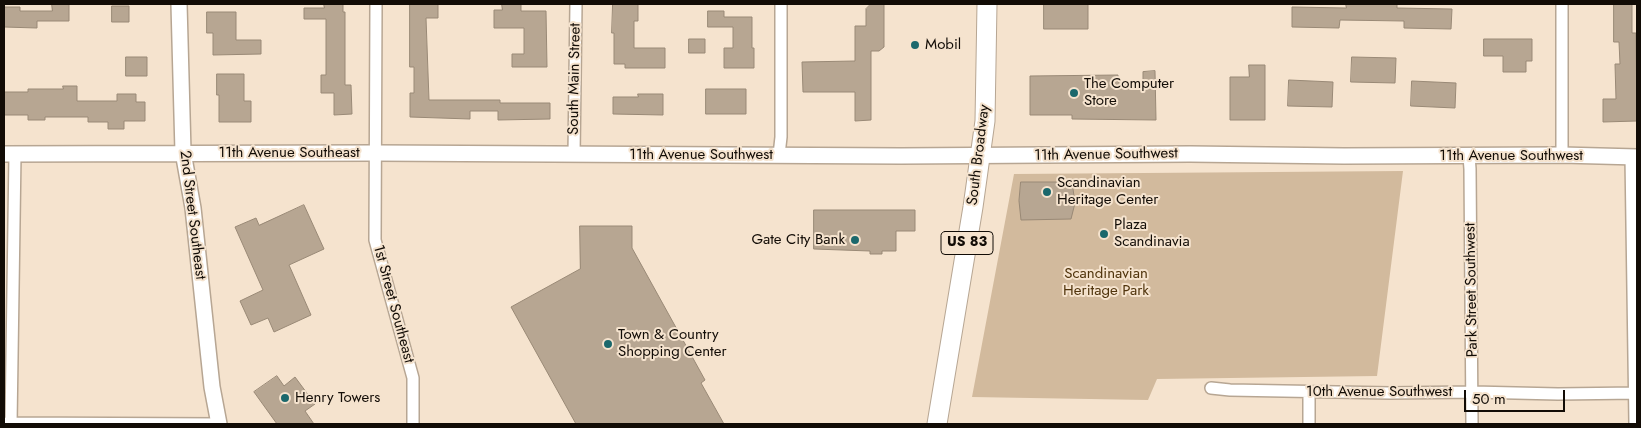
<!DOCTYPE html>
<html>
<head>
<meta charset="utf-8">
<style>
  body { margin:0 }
  #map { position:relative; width:1641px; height:428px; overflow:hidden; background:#f5e3ce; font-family:Jost,sans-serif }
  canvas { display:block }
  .frame { position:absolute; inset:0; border:5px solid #120c06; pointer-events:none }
  .scale { position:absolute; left:1464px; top:390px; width:101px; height:22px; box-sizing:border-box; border:2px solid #120c06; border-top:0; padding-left:6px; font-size:15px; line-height:18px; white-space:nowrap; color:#120c06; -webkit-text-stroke:4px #f5e3ce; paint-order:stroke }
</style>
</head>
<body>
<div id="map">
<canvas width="1641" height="428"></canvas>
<div class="frame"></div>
<div class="scale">50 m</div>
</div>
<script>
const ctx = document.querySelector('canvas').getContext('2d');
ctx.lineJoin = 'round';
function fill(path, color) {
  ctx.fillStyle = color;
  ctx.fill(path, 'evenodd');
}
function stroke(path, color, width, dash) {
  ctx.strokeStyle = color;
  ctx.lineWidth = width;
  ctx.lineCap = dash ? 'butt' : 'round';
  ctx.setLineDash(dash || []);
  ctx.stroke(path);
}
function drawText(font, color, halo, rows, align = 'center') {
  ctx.font = font + ' Jost,sans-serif';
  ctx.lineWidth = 4;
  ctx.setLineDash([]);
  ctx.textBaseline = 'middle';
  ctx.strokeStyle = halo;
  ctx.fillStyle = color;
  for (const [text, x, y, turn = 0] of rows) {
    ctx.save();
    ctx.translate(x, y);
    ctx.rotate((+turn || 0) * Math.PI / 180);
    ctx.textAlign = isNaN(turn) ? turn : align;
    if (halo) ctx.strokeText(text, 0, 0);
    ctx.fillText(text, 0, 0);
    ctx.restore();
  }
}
const green = new Path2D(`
  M 1403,171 L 1377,376 L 1157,379 L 1148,400 L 972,397 L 1014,174 Z`);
const building = new Path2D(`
  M 52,4 L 69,4 L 69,21 L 37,21 L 37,28 L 4,27 L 4,7 L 20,7 L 20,11 L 52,11 Z
  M 324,4 L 343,4 L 343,12 L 345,12 L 345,85 L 351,85 L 352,114 L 334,115 L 334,93 L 321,93 L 321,75 L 326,75 L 326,19 L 304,19 L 304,8 L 324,8 Z
  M 410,4 L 438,4 L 438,18 L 426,18 L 429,100 L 500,100 L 500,103 L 550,103 L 550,119 L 498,120 L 498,111 L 470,111 L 470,119 L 410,117 L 410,93 L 414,93 L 414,67 L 410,67 Z
  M 502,4 L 521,4 L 521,11 L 546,11 L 547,67 L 512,67 L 512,54 L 524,54 L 524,28 L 494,28 L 494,10 L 502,10 Z
  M 613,4 L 638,4 L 638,21 L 634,21 L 634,48 L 665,48 L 665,68 L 625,68 L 625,64 L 614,64 L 614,33 L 612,33 Z
  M 871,4 L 884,4 L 884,47 L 879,51 L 871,51 L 871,120 L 855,121 L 855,92 L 803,92 L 802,62 L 855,61 L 855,26 L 866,26 L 866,9 Z
  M 1044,4 L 1088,4 L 1088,29 L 1044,29 Z
  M 1346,4 L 1397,4 L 1397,8 L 1452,9 L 1451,29 L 1404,28 L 1404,21 L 1340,20 L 1339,28 L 1292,27 L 1292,7 L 1346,8 Z
  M 1614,4 L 1632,4 L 1632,33 L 1636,33 L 1637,121 L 1603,122 L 1603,99 L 1616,99 L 1615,64 L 1620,64 L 1619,42 L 1614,42 Z
  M 112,6 L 129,6 L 129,22 L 112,22 Z
  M 708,11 L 724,11 L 724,17 L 752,17 L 752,48 L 754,48 L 754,68 L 724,68 L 724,48 L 733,48 L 733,27 L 708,27 Z
  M 207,12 L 236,12 L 236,40 L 261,40 L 261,54 L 213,55 L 213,33 L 207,33 Z
  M 689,39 L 705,39 L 705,53 L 689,53 Z
  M 1484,39 L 1532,39 L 1532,61 L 1526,61 L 1526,72 L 1503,72 L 1503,56 L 1484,56 Z
  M 126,57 L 147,57 L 147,76 L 126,76 Z
  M 1352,57 L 1396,58 L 1395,83 L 1351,82 Z
  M 1249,65 L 1265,65 L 1265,120 L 1230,120 L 1230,77 L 1249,77 Z
  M 1155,71 L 1156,120 L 1072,119 L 1072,115 L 1030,115 L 1030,76 L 1118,75 L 1118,82 L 1143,82 L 1143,72 Z
  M 217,74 L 244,74 L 244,101 L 251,101 L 251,122 L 219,122 L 219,95 L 217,95 Z
  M 1289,80 L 1333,82 L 1332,107 L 1288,106 Z
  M 1412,81 L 1456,83 L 1455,108 L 1411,106 Z
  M 63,86 L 77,86 L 77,101 L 117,101 L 117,94 L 136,94 L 136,102 L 145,102 L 145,121 L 124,121 L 124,129 L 108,129 L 108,122 L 88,122 L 88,117 L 45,117 L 45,120 L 28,120 L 28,115 L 4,115 L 4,92 L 28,92 L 28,89 L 63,89 Z
  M 706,89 L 746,89 L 746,114 L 706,114 Z
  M 638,94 L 663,94 L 663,115 L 613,114 L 613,97 L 638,97 Z
  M 1021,182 L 1072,182 L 1075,203 L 1071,219 L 1021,220 L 1019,201 Z
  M 304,205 L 324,249 L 289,265 L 311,315 L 274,332 L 268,318 L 251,325 L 240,301 L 263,290 L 235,227 L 256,218 L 259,225 Z
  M 814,210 L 915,210 L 915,231 L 896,231 L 896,251 L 882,251 L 882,254 L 870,254 L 870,251 L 814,249 Z
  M 580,226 L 632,226 L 632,248 L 705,380 L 701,383 L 724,424 L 576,424 L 511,307 L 580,269 Z
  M 277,376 L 284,386 L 295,377 L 315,404 L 305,411 L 314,424 L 277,424 L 254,392 Z`);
const minor = new Path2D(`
  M 376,4 L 375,240 L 413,378 L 413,424
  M 574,155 L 576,4
  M 779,155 L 781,137 L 781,4
  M 1562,155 L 1562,4
  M 1469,156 L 1470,169 L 1472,424
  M 1631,157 L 1635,424
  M 1211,388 L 1230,390 L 1390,393 L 1473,392 L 1558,394 L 1637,393
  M 6,423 L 219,424
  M 11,424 L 15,154
  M 1309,424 L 1309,391`);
const tertiary = new Path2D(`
  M 179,4 L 183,152 L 193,208 L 212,387 L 219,424
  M 4,154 L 376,153 L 901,156 L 1190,154 L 1344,156 L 1562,155 L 1637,157`);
const primary = new Path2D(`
  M 937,424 L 973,207 L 985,121 L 987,4`);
const markers = [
  [915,45,5,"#1b686c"],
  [1074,93,5,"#1b686c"],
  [1047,192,5,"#1b686c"],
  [1104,234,5,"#1b686c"],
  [855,240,5,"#1b686c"],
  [608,344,5,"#1b686c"],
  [285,398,5,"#1b686c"]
];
const shields = [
  [967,243,52]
];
const shieldNames = [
  ["US 83",967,243]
];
const poiNames = [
  ["Mobil",925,45],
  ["The Computer",1084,84],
  ["Store",1084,101],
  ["Scandinavian",1057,183],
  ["Heritage Center",1057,200],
  ["Plaza",1114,225],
  ["Scandinavia",1114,242],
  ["Gate City Bank",845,240,"right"],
  ["Town & Country",618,335],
  ["Shopping Center",618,352],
  ["Henry Towers",295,398]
];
const streetNames = [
  ["South Main Street",575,79,-89],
  ["11th Avenue Southeast",289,153],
  ["11th Avenue Southwest",701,155],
  ["South Broadway",979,155,-83],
  ["11th Avenue Southwest",1106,155,-1],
  ["11th Avenue Southwest",1511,156],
  ["2nd Street Southeast",192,215,83],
  ["Park Street Southwest",1472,290,-91],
  ["1st Street Southeast",393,304,75],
  ["10th Avenue Southwest",1379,392]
];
const parkNames = [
  ["Scandinavian",1106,274],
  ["Heritage Park",1106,291]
];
fill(green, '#d2ba9d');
fill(building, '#b7a692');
stroke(building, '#998976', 1);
stroke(minor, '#b7a693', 14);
stroke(tertiary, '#b7a693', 18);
stroke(primary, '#b7a693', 21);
stroke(minor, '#fff', 11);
stroke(tertiary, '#fff', 15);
stroke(primary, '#fff', 19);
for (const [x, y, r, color] of markers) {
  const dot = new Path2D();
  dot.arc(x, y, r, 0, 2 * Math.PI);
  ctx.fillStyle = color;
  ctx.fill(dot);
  stroke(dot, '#f5e3ce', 2);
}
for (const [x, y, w] of shields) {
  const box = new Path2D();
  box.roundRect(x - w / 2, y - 11.5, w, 23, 4);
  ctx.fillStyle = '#f5e3ce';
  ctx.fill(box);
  stroke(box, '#120c06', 1);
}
drawText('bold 14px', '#120c06', null, shieldNames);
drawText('15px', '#120c06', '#f5e3ce', poiNames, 'left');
drawText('15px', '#120c06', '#f5e3ce', streetNames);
drawText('15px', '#50340c', '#f5e3ce', parkNames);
</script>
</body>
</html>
